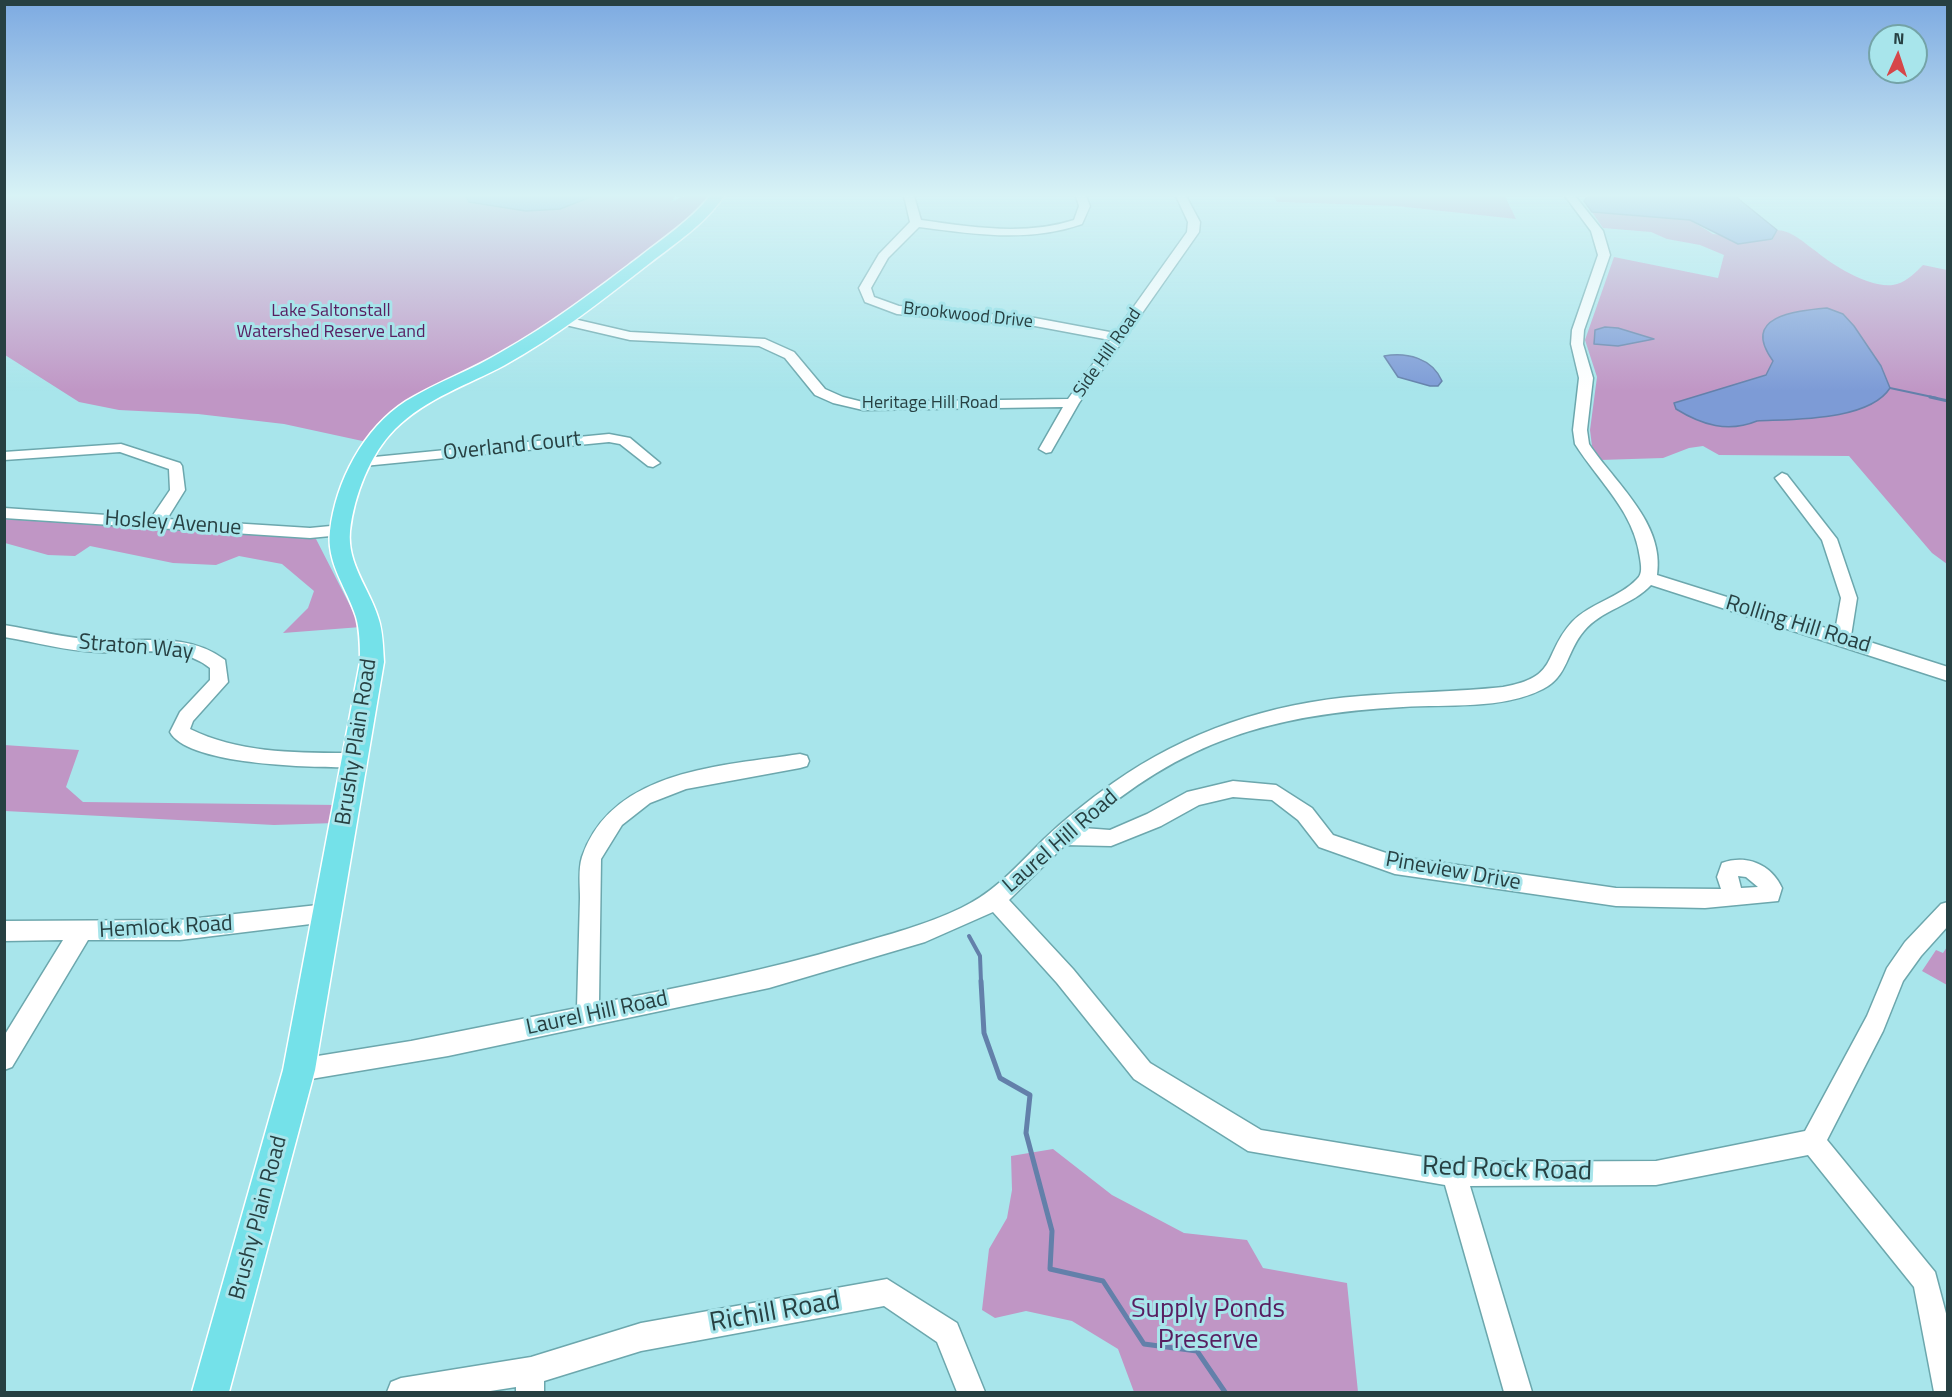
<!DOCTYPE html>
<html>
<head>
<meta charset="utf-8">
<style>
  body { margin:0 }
  #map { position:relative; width:1952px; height:1397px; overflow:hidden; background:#a8e5eb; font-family:"Titillium Web",sans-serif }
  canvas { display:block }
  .frame { position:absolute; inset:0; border:6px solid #274042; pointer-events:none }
  .north { position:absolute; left:1868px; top:24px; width:60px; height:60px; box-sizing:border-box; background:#a8e5eb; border:2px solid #74a3a7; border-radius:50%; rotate:3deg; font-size:16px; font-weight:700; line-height:24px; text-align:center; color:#274042 }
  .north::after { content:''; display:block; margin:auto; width:21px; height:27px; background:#d64649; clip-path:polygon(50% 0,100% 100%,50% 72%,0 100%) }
</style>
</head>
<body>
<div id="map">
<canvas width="1952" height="1397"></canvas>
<div class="frame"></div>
<div class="north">N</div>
</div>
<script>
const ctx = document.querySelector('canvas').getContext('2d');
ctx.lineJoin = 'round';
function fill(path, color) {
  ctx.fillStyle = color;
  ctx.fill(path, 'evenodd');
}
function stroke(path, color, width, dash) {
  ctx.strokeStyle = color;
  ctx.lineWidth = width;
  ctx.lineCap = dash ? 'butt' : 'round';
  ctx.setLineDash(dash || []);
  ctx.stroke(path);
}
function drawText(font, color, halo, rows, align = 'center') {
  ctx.font = font + ' "Titillium Web",sans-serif';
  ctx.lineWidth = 6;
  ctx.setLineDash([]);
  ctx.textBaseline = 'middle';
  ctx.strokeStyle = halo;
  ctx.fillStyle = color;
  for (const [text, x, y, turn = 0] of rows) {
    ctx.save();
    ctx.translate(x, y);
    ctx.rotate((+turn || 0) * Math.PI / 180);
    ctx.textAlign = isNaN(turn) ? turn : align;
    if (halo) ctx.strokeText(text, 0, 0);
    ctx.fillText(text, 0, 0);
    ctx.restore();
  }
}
const green = new Path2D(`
  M 4,196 L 466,196 L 469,202 L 526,211 L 560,209 L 593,196 L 676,196 L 671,202 L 685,196 L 711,196 L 696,214 L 599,290 L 367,442 L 284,424 L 198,414 L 119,410 L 79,402 L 5,355 Z
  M 1274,196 L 1505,196 L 1516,219 L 1396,206 L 1277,202 Z
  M 1592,212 L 1678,218 L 1690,220 L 1713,234 L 1772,240 L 1777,230 C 1793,231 1804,243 1817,252 C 1834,266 1874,291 1897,284 C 1907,281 1915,273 1923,265 L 1947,270 L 1947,564 L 1932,553 L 1849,456 L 1719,455 L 1703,446 L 1689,448 L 1663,458 L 1600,460 L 1592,446 L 1590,430 L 1597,377 L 1585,340 L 1614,257 L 1718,278 L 1724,255 L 1700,245 L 1667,239 L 1651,232 L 1603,228 Z
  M 4,519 L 316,539 L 361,627 L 283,633 L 308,608 L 314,591 L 282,564 L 239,556 L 216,565 L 173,563 L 90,546 L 75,556 L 48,555 L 5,543 Z
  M 4,745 L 79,750 L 66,787 L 83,802 L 338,805 L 335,823 L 274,825 L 5,811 Z
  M 1947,947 L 1947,985 L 1922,971 L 1936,950 L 1943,953 Z
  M 1053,1149 L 1112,1195 L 1184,1233 L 1247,1240 L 1263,1268 L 1347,1283 L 1358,1392 L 1134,1392 L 1118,1349 L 1072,1321 L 1026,1311 L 995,1318 L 982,1310 L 989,1249 L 1007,1218 L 1012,1190 L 1011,1156 Z`);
const water = new Path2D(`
  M 466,196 L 593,196 L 560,209 L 526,211 L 469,202 Z
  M 1588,196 L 1735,196 L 1777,230 L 1772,239 L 1738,244 L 1690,220 L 1592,212 L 1584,201 Z
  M 1827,308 L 1843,314 L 1854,326 L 1881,366 L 1890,388 C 1869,421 1793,419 1757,421 C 1728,433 1702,425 1676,409 L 1674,403 L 1766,375 L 1773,361 C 1740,316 1795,311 1827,308 Z
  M 1605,327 L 1618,328 L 1654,339 L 1618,346 L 1594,344 L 1595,330 Z
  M 1384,356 C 1407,352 1432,358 1442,381 L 1438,386 L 1430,386 L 1398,377 Z`);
const streamFar3 = new Path2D(`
  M 1890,388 L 1937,398`);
const streamFar2 = new Path2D(`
  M 1930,397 L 1948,401`);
const streamFar1 = new Path2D(`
  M 969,936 L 980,956 L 981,982`);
const stream = new Path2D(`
  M 981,981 L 984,1033 L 1000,1078 L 1030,1095 L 1026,1133 L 1052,1231 L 1050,1269 L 1103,1281 L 1144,1344 L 1197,1351 L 1225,1392`);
const minor = new Path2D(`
  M 904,196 L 914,196 L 921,220 C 972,227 1024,236 1074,220 L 1079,206 L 1076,196 L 1086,196 L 1090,206 L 1082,224 C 1028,243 974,234 919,227 L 888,258 L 871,288 L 874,297 L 899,306 L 1035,318 L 1115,333 L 1187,232 L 1188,222 L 1176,196 L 1186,196 L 1200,222 L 1199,232 L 1079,403 L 1051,452 L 1046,453 L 1039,449 L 1063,407 L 863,410 L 833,403 L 815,395 L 785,358 L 759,346 L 630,340 L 557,323 L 555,320 L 561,316 L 630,332 L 765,339 L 794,352 L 825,389 L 843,397 L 863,402 L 1068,399 L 1110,340 L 1035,326 L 897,314 L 865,302 L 859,288 L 879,254 L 910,222 Z
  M 1565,196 L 1575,196 L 1603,231 L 1610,255 L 1584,330 L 1583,344 L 1593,378 L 1587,430 L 1589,444 C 1615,483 1665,523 1657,575 L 1835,631 L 1841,598 L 1822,540 L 1775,478 L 1782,473 L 1787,475 L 1837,539 L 1857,598 L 1851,636 L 1948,667 L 1948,681 L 1651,585 C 1633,605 1601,610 1584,631 C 1567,650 1568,677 1543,689 C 1502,710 1448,704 1403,707 C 1273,714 1182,740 1083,828 L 1110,830 L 1147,814 L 1187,792 L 1233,781 L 1276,785 L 1312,808 L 1333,835 L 1395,856 L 1616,888 L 1721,889 L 1717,877 L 1722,863 C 1746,854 1771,864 1782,888 L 1778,901 L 1705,908 L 1616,906 L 1395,874 L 1319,847 L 1298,820 L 1272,800 L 1233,797 L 1199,805 L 1161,826 L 1111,846 L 1065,845 L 1009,900 L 1073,969 L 1150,1063 L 1261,1130 L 1454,1162 L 1656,1161 L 1805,1131 L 1867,1016 L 1887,968 L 1905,942 L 1941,904 L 1948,902 L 1948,926 L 1921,956 L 1903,981 L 1883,1031 L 1827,1140 L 1935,1272 L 1948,1321 L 1948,1392 L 1934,1392 L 1914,1287 L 1808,1155 L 1656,1185 L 1470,1186 L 1532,1392 L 1504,1392 L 1445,1185 L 1248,1151 L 1134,1079 L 1057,983 L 993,912 L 925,942 L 769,988 L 448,1056 L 299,1081 L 291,1078 L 287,1070 L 291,1062 L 299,1059 L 411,1041 L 577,1008 C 578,971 579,935 580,898 C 580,886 578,869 582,857 C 612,769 723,766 800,754 L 807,756 L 809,761 L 807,766 L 800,768 L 686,789 L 650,803 L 622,825 L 601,859 L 599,1003 C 683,987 767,970 849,946 C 887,935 926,925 961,908 C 995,892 1018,865 1044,839 C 1065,819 1089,800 1113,783 C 1187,731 1270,703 1361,696 C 1408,692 1456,692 1503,687 C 1560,677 1542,655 1572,622 C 1590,603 1619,598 1637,579 C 1643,574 1641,565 1640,558 C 1634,511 1599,482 1575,444 L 1573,430 L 1579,378 L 1571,344 L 1572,330 L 1598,255 L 1591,231 ZM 1738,876 L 1746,877 L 1758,887 L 1741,888 Z
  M 609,434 L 630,438 L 660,463 L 653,467 L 648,466 L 620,444 L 609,442 L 364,466 L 357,462 L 364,458 Z
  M 121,444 L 180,463 L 182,466 L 185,490 L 167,519 L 310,528 L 341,525 L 349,530 L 341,535 L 310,538 L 4,518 L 4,508 L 151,518 L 170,490 L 169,469 L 120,452 L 4,460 L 4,452 Z
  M 4,625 C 35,630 65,638 96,640 C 140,643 187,631 225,660 L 228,682 L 193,721 L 190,729 C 241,754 300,753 356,753 L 363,755 L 365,760 L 363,765 L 356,767 C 320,768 188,766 170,732 L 180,712 L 210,680 L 210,668 C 179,643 134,654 97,652 C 66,651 35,642 4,637 Z
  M 327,904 L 334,906 L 338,913 L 334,920 L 327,922 L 180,940 L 88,940 L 12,1067 L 4,1070 L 4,1036 L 63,940 L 4,941 L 4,921 L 180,920 Z
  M 887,1279 L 957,1323 L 985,1392 L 957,1392 L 937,1342 L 884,1306 L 641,1351 L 544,1381 L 544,1392 L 516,1392 L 516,1387 L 484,1392 L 387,1392 L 391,1382 L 401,1378 L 531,1357 L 641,1323 Z`);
const major = new Path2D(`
  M 710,196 L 724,196 C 705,224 677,242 650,263 C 604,299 557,336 505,365 C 468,385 426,398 395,429 C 370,454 354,496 350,531 C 347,564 369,588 378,617 C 383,631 383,647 384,662 L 315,1070 L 229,1392 L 192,1392 L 283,1070 L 360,662 C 360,647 360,631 356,617 C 347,588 326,563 330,531 C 336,481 363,429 406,401 C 437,382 472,370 503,351 C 551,324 594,291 638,258 C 663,238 690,221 710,196 Z`);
const farParknames = [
  ["Lake Saltonstall",331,312],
  ["Watershed Reserve Land",331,333]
];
const farStreetnames = [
  ["Brookwood Drive",968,316,6],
  ["Side Hill Road",1108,353,-55],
  ["Heritage Hill Road",930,404]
];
const streetNames = [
  ["Overland Court",512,447,-6],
  ["Hosley Avenue",173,524,4],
  ["Rolling Hill Road",1798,625,17],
  ["Straton Way",136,648,5],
  ["Brushy Plain Road",357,742,-81],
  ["Laurel Hill Road",1061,842,-41],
  ["Pineview Drive",1453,872,10],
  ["Hemlock Road",166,928,-3],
  ["Laurel Hill Road",597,1014,-12],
  ["Brushy Plain Road",259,1218,-75]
];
const nearStreetnames = [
  ["Red Rock Road",1507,1170,2],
  ["Richill Road",775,1313,-10]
];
const nearParknames = [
  ["Supply Ponds",1208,1310],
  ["Preserve",1208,1341]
];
fill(green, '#c096c5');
fill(water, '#7d9bd6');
stroke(water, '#6380aa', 1.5);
stroke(streamFar3, '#6380aa', 2);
stroke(streamFar2, '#6380aa', 3);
stroke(streamFar1, '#6380aa', 4);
stroke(stream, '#6380aa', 5);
stroke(minor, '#6ca7ad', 3);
stroke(major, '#fff', 3);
fill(minor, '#fff');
fill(major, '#74e1e9');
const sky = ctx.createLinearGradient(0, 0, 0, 391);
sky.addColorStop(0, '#7daae1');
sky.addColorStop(0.5, '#d8f3f6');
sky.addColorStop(1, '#d8f3f600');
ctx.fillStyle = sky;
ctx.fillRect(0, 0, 1952, 391);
drawText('18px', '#581e60', '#a8e5eb', farParknames);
drawText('18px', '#274042', '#a8e5eb', farStreetnames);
drawText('22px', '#274042', '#a8e5eb', streetNames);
drawText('27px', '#274042', '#a8e5eb', nearStreetnames);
drawText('27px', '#581e60', '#a8e5eb', nearParknames);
</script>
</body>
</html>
